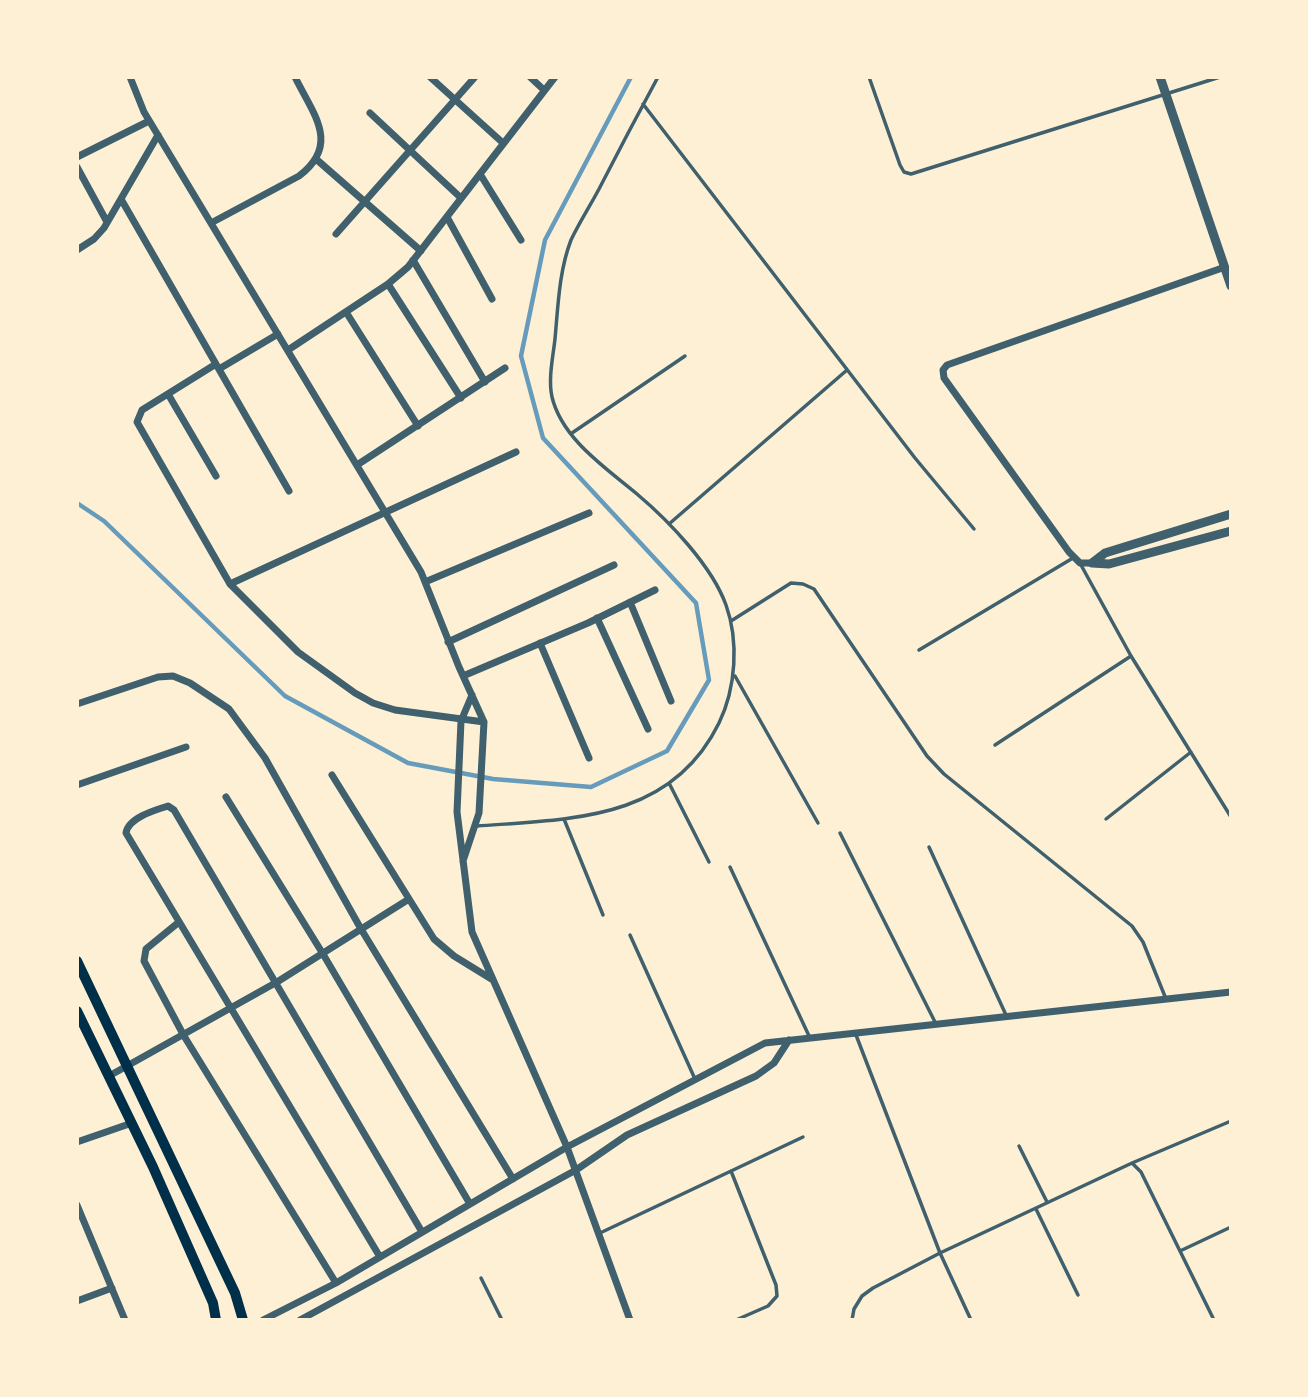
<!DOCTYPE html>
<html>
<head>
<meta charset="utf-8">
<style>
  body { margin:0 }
  #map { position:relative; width:1308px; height:1397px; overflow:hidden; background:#fdf0d5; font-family:"Asap Condensed",sans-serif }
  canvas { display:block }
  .frame { position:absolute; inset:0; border:79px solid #fdf0d5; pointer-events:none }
</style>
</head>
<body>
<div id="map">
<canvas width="1308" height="1397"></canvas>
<div class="frame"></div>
</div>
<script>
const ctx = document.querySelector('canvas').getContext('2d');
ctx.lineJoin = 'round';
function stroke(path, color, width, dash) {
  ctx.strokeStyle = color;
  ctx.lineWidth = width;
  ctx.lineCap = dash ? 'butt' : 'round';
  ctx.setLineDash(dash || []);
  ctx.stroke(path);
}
const stream = new Path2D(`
  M 77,503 L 104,521 L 285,696 L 408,763 L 493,779 L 591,787 L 667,751 L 709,680 L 696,603 L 543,438 L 521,356 L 545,240 L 631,77`);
const service = new Path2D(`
  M 869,77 L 900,165 L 904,172 L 911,174 L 1220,77
  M 643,104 L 915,458 L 974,529
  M 572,433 L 685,356
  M 669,524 L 847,370
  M 1081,565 L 1131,656 L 1231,817
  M 731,621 L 791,583 L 803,584 L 814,589 L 927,756 L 944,774 L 1132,926 L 1143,942 L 1166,999
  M 919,650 L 1073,558
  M 735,676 L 818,823
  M 995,745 L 1131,656
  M 669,783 L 709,862
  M 564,819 L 603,915
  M 1106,819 L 1191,752
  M 477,826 C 571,819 671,821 719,723 C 736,688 739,641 726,605 C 712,566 669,521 637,494 C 606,468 562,439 552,397 C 548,379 553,357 555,339 C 558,307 559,271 571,240 C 579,223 590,206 599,189 C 618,152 638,114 658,77
  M 840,833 L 935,1022
  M 929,847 L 1006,1015
  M 730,867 L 810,1038
  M 630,935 L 695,1079
  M 856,1035 L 940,1253 L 971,1320
  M 1019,1146 L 1047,1202
  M 1132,1163 L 1231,1121
  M 731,1171 L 776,1285 L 777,1296 L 768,1306 L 736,1320
  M 1036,1209 L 1078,1295
  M 600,1233 L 803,1137
  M 1180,1251 L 1231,1227
  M 481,1278 L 502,1320
  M 852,1320 L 854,1309 L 862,1296 L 873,1288 L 940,1253 L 1132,1163 L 1141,1172 L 1214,1320`);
const minor = new Path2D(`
  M 130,77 L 144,112 L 421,572 L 459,667 L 484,722 L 479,813 L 463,861
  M 430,77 L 503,143
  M 530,77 L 544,90
  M 370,113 L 461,198
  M 77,157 L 149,121
  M 316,159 L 421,251
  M 77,167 L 107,222
  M 480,174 L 521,240
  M 121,199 L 289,491
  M 447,217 L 492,299
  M 211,223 L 299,176 C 341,144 313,114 295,77
  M 336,234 L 475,77
  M 77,250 L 94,239 L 104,228 L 158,135
  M 413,260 L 485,382
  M 388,284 L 461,398
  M 346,312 L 418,426
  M 288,350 L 388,284 L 408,267 L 555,77
  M 216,364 L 142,410 L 137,422 L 230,584 L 298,652 L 355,693 L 373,703 L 395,710 L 484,722
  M 219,369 L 278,334
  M 168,394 L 216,476
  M 357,465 L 505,368
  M 1092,563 L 1080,563 L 1069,552 L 944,378 L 943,370 L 947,365 L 1225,267
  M 425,582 L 589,513
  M 230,584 L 516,452
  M 630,602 L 671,701
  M 597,618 L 648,729
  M 448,642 L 614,565
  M 540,643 L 589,758
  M 463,676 L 588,623 L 655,590
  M 472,695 L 461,721 L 457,812 L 472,932 L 567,1147 L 630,1320
  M 77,704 L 158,677 L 173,676 L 190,683 L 229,709 L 265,758 L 361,929 L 513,1179
  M 332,775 L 434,939 L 454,956 L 493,980
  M 77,785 L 186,747
  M 226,797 L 323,954 L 470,1204
  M 179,922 L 146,949 L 144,961 L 184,1036 L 336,1283
  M 109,1076 L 277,982 L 409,899
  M 77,1142 L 132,1123
  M 77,1205 L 125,1320
  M 380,1257 L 126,833 C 128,818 155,810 168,806 L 174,810 L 422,1232
  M 77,1301 L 112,1288
  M 263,1320 L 336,1283 L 567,1147 L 765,1043 L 1231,992
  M 300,1320 L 576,1170 L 627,1135 L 756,1076 L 774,1063 L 789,1040`);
const tertiary = new Path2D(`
  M 1160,77 L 1231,286
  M 1092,563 L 1105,553 L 1231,514
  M 1092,563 L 1109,564 L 1231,531`);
const secondary = new Path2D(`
  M 77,961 L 235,1293 L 243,1320
  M 77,1011 L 153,1167 L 213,1303 L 216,1320`);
stroke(stream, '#669bbc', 4.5);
stroke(service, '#3f606c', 3.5);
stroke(minor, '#3f606c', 7);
stroke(tertiary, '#3f606c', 9);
stroke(secondary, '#003049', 10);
</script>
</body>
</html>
